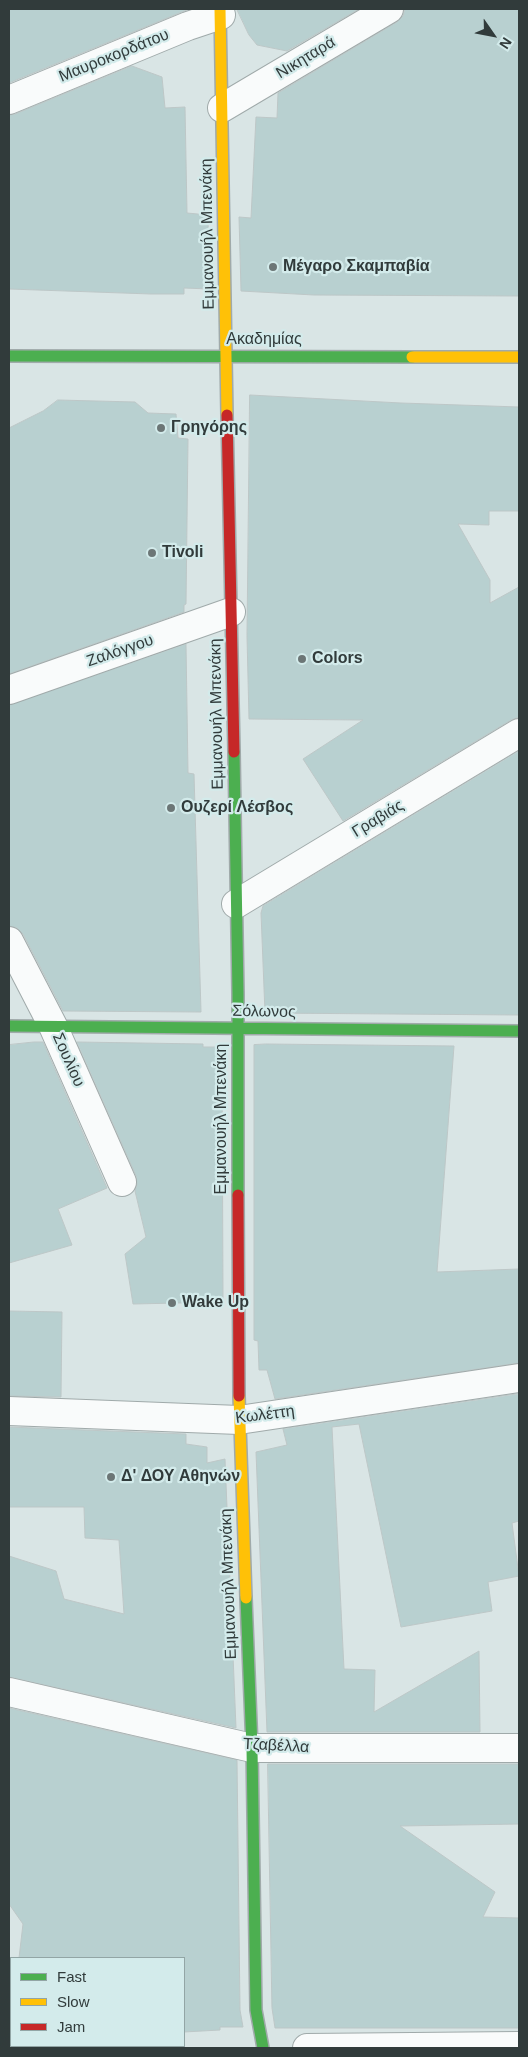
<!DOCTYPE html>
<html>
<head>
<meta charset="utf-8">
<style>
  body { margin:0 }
  #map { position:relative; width:528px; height:2057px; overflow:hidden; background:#d9e5e5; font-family:Arial,sans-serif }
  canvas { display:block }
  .frame { position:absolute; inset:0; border:10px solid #313b3b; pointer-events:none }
  .legend { position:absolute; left:10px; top:1957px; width:175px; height:90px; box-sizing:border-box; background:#d3ebeb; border:1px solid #92a5a5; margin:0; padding:6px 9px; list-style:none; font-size:15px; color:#313b3b }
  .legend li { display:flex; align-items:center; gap:10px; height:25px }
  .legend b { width:25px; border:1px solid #92a5a5 }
  .north { position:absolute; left:468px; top:10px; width:50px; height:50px; -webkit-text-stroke:4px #d3ebeb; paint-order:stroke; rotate:123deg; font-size:14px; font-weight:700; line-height:20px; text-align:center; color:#313b3b }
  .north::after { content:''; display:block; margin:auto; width:18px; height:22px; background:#313b3b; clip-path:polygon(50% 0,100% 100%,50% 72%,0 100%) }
</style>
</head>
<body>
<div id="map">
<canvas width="528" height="2057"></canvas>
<div class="frame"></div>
<ul class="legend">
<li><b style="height:6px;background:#4caf50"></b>Fast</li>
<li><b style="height:6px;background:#ffc107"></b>Slow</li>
<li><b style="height:6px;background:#c62828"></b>Jam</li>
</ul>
<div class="north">N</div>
</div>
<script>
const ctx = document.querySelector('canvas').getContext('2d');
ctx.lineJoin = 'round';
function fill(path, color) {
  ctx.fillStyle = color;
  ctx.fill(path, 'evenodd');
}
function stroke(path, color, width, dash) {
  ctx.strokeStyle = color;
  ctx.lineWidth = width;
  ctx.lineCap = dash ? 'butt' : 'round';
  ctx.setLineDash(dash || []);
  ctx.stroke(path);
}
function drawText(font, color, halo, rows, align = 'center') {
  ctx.font = font + ' Arial,sans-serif';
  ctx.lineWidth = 4.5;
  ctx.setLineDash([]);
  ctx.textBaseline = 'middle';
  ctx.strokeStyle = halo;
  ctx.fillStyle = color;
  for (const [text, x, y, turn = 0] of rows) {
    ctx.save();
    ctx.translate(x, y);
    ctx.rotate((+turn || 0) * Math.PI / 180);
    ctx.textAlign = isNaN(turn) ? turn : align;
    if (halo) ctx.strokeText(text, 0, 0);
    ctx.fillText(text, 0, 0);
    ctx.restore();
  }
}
const building = new Path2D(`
  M 9,9 L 189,9 L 9,83 Z
  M 237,9 L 359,9 L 287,51 L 257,45 L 249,35 Z
  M 405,9 L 519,9 L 519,296 L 314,295 L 241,291 L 239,217 L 251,218 L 256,117 L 277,118 L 278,93 L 397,22 L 403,16 Z
  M 132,66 L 162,77 L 165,108 L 185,107 L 187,213 L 208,215 L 209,289 L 184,288 L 184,294 L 151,294 L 9,289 L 9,115 L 15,114 Z
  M 250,395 L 401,403 L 519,407 L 519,511 L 489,511 L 489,525 L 458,524 L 490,580 L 490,603 L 519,587 L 519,717 L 511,720 L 343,821 L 303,759 L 363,720 L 249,719 L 247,636 Z
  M 58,400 L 135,402 L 148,413 L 176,414 L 178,438 L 188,439 L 186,604 L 184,605 L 184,612 L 9,674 L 9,428 L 43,411 Z
  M 186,644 L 188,773 L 194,774 L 201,1012 L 63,1011 L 23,934 L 17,928 L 9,926 L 9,705 Z
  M 519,751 L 519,1015 L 265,1013 L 261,913 L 263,906 Z
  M 34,1042 L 43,1042 L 107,1188 L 58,1209 L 72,1245 L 9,1263 L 9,1045 Z
  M 77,1042 L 203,1044 L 203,1047 L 222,1047 L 223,1302 L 133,1304 L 125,1254 L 146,1237 L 135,1191 L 137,1184 L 136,1176 Z
  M 266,1044 L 454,1046 L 437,1272 L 519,1269 L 519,1363 L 275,1399 L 267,1370 L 259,1370 L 258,1341 L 254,1340 L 254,1045 Z
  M 9,1311 L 62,1312 L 61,1397 L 9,1396 Z
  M 519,1394 L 519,1521 L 512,1523 L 519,1576 L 488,1582 L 492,1611 L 401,1627 L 359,1424 L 332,1427 L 344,1669 L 375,1670 L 374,1712 L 479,1651 L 480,1732 L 267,1732 L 256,1452 L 287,1445 L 283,1429 Z
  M 9,1427 L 186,1434 L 186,1444 L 207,1447 L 207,1463 L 225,1459 L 236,1728 L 9,1677 L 9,1556 L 56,1571 L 64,1599 L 124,1614 L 119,1540 L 85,1538 L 84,1507 L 9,1507 Z
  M 9,1708 L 237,1760 L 240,2010 L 243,2027 L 220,2027 L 220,2030 L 184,2032 L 184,1958 L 19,1958 L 23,1924 L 9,1904 Z
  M 268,1764 L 519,1764 L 519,1824 L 400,1826 L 495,1892 L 483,1917 L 519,1918 L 519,2028 L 275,2028 L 272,2008 Z`);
const street = new Path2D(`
  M 9,100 L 188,26 L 221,15
  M 222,108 L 389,9
  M 9,690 L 231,612
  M 236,904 L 519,733
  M 9,941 L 53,1026 L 122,1182
  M 9,1411 L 239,1420 L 519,1378
  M 9,1692 L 252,1748 L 519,1748
  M 307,2048 L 519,2046`);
const fast = new Path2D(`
  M 9,356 L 412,357
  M 234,752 L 238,994 L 238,1195
  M 9,1026 L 519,1031
  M 246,1598 L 252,1748 L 256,2010 L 263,2048`);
const slow = new Path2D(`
  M 220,9 L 227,415
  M 412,357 L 519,357
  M 239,1396 L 246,1598`);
const jam = new Path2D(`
  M 227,415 L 234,752
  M 238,1195 L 239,1396`);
const markers = [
  [273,267,5,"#6c7676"],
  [161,428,5,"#6c7676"],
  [152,553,5,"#6c7676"],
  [302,659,5,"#6c7676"],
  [171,808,5,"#6c7676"],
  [172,1303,5,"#6c7676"],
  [111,1477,5,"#6c7676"]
];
const streetNames = [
  ["Μαυροκορδάτου",114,56,-22],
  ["Νικηταρά",306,58,-31],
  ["Εμμανουήλ Μπενάκη",208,234,-91],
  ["Ακαδημίας",264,340],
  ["Ζαλόγγου",120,651,-19],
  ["Εμμανουήλ Μπενάκη",217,714,-91],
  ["Γραβιάς",378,819,-31],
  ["Σόλωνος",264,1012,1],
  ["Σουλίου",68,1060,66],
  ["Εμμανουήλ Μπενάκη",222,1119,-90],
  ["Κωλέττη",265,1415,-7],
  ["Εμμανουήλ Μπενάκη",229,1584,-92],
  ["Τζαβέλλα",276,1746,3]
];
const poiNames = [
  ["Μέγαρο Σκαμπαβία",283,267],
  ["Γρηγόρης",171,428],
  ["Tivoli",162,553],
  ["Colors",312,659],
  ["Ουζερί Λέσβος",181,808],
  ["Wake Up",182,1303],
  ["Δ' ΔΟΥ Αθηνών",121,1477]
];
fill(building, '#b8d0d0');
stroke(building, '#bdc7c7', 1);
stroke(street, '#a0aaaa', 30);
stroke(fast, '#a0aaaa', 14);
stroke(slow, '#a0aaaa', 14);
stroke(jam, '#a0aaaa', 14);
stroke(street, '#f9fbfb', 28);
stroke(fast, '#4caf50', 11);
stroke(slow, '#ffc107', 11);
stroke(jam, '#c62828', 11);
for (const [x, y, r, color] of markers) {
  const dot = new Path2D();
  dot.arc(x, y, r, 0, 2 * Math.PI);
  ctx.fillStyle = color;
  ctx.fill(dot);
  stroke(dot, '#d3ebeb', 2);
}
drawText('16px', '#313b3b', '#d3ebeb', streetNames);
drawText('bold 16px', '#313b3b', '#d3ebeb', poiNames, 'left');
</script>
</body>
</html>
